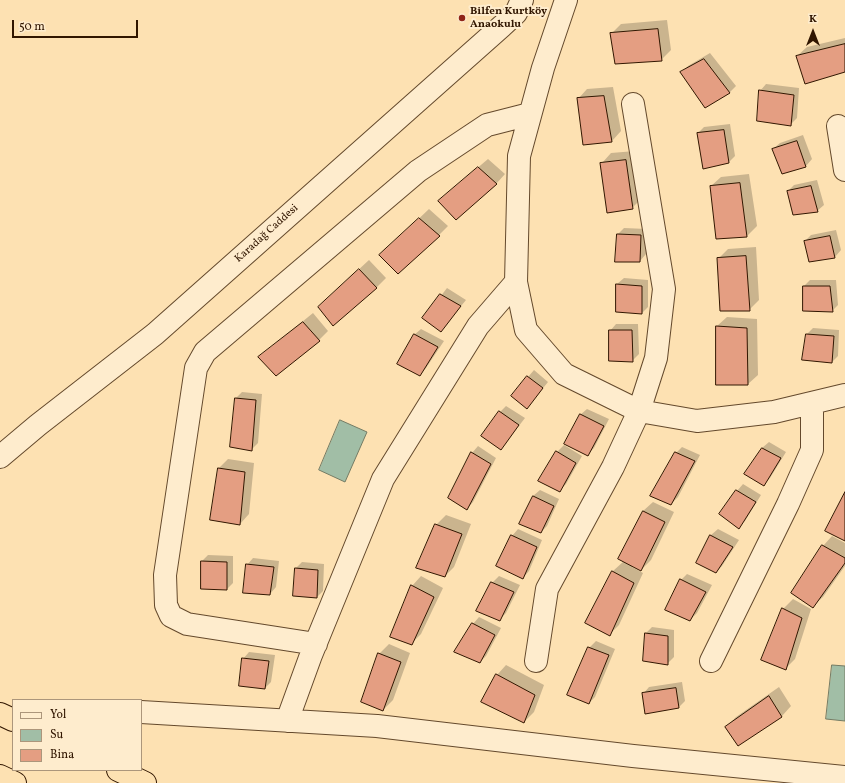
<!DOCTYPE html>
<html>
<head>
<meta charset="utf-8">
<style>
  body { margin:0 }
  #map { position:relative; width:845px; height:783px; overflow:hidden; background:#fde1b2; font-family:Vollkorn,serif }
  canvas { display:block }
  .legend { position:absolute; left:12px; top:699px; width:130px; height:72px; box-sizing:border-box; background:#feeccd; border:1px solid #ac967b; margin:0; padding:5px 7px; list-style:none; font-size:12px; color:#311600 }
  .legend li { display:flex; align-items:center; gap:8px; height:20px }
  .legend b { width:20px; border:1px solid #ac967b }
  .north { position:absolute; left:793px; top:12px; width:40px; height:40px; -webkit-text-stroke:3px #feeccd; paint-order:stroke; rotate:0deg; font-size:11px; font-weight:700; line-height:16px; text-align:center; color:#311600 }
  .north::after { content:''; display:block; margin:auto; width:14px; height:18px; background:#311600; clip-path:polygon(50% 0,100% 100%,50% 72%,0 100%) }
  .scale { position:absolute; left:12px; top:20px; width:126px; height:18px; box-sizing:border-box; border:2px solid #311600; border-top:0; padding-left:5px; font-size:12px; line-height:14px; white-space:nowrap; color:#311600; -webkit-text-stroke:3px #feeccd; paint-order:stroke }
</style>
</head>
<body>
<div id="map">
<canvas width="845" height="783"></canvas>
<ul class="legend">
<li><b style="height:5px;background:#feeccd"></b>Yol</li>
<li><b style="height:11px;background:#a1bea6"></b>Su</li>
<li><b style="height:11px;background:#e49e82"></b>Bina</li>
</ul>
<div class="north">K</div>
<div class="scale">50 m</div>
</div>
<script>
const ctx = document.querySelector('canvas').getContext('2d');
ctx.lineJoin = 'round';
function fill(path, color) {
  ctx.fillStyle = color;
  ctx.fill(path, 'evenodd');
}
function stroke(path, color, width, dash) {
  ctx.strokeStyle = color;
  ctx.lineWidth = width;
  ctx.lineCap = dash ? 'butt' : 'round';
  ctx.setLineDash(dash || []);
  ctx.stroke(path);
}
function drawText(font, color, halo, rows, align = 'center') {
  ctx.font = font + ' Vollkorn,serif';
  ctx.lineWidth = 4;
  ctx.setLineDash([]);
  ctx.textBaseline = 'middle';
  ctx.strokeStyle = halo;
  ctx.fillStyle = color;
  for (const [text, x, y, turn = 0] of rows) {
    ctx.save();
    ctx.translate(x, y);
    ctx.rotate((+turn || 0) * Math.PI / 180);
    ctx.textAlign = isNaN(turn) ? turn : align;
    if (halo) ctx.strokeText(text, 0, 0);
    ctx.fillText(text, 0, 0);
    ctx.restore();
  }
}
const water = new Path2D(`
  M 340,420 L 367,432 L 345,482 L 319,470 Z
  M 832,665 L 845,666 L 845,721 L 826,719 Z`);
const shadow = new Path2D(`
  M 667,20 L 671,50 L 661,60 L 611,34 L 621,24 Z
  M 845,38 L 845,71 L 797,56 L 807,47 Z
  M 710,53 L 736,86 L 729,93 L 682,72 L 688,66 Z
  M 766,84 L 799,88 L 797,118 L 790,125 L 760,91 Z
  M 613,87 L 621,131 L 612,141 L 578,99 L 587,89 Z
  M 730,124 L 735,156 L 729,162 L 703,167 L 698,133 L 704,127 Z
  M 803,135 L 812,159 L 806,166 L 773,149 L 780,143 Z
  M 635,151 L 642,198 L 632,208 L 602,163 L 611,153 Z
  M 488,159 L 505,174 L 496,184 L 449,192 Z
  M 749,174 L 757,226 L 747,236 L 717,238 L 711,186 L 721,177 Z
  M 817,180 L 824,205 L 817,211 L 788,191 L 794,185 Z
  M 429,209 L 448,226 L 439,235 L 390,246 Z
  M 624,228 L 647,229 L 646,254 L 640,261 L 618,234 Z
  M 836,230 L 841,250 L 835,257 L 810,261 L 805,241 L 811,235 Z
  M 756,247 L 759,300 L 749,310 L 718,259 L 728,249 Z
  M 369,260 L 386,278 L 376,288 L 329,297 Z
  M 624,278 L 648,280 L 648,307 L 642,313 L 617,311 L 617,284 Z
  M 810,280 L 836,280 L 838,305 L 832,311 L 804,286 Z
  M 447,288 L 466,300 L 441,331 L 424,318 Z
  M 313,313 L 328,331 L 319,340 L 259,357 Z
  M 727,317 L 757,319 L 758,375 L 748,384 L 717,384 L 717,326 Z
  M 616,324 L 638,324 L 639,354 L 632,361 L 610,331 Z
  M 813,328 L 839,330 L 838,356 L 832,362 L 807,334 Z
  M 421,329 L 444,341 L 426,368 L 420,374 L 414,335 Z
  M 534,370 L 548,382 L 527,408 L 512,396 Z
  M 242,392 L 262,394 L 258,443 L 252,449 L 236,398 Z
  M 506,406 L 525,418 L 501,449 L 500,412 Z
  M 587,409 L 609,419 L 594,448 L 587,455 L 580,415 Z
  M 769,442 L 786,452 L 770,478 L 764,484 L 762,448 Z
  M 564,445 L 582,456 L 566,484 L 560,490 L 540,481 L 557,452 Z
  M 478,446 L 496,458 L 473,502 L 467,509 L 450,497 L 472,453 Z
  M 682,447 L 700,455 L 678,497 L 671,504 L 676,453 Z
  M 228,459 L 254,463 L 249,514 L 240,524 L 219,468 Z
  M 743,484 L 761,495 L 745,521 L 738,527 L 737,491 Z
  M 540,490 L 559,499 L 547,526 L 541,532 L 533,496 Z
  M 653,502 L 674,512 L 651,560 L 641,570 L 632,565 L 632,567 L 643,573 L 619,625 L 610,634 L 587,623 L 613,571 L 624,561 L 619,559 L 643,511 Z
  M 446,515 L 471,524 L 454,567 L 445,576 L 436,525 Z
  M 518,529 L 542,540 L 529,571 L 523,578 L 512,536 Z
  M 718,529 L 739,540 L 722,566 L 716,572 L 697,562 L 711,535 Z
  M 832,536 L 845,543 L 845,566 L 823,597 L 813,606 L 823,546 Z
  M 208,555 L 233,556 L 233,583 L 227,589 L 202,588 L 202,561 Z
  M 253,558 L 279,561 L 276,587 L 270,594 L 247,565 Z
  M 302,562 L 324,564 L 323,591 L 317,597 L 296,568 Z
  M 687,574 L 712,585 L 697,613 L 690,620 L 681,580 Z
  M 421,576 L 443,588 L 421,634 L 411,644 L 412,586 Z
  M 499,576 L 520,585 L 506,613 L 500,619 L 492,583 Z
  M 793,599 L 811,609 L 795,659 L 785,669 L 783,609 Z
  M 479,617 L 501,628 L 486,656 L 480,662 L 473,624 Z
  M 652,627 L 674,630 L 674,657 L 667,664 L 646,633 Z
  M 596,641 L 615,649 L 595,697 L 589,703 L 589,648 Z
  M 389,644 L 410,653 L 393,700 L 383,710 L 379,654 Z
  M 249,652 L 275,655 L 271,682 L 265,688 L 243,659 Z
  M 506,665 L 544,685 L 534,712 L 524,722 L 497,675 Z
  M 682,682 L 685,701 L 679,707 L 643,694 L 649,687 Z
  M 779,687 L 791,706 L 782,716 L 738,744 L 726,727 L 736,717 Z`);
const building = new Path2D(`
  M 658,29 L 662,61 L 615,64 L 610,33 Z
  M 845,44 L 845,72 L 805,84 L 796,56 Z
  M 704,59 L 730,93 L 705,108 L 680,72 Z
  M 759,90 L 794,95 L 791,126 L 757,121 Z
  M 604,96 L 612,142 L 583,145 L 577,98 Z
  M 724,130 L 729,163 L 703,169 L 697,133 Z
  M 797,141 L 806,167 L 782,174 L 772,149 Z
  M 626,160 L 633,209 L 607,213 L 600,163 Z
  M 478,167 L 497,184 L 456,220 L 438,201 Z
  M 740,183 L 747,237 L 716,239 L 710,186 Z
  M 811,186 L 818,212 L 793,215 L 787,191 Z
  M 419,218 L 440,236 L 398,274 L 379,255 Z
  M 617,234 L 641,235 L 640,262 L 615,262 Z
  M 830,236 L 835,258 L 809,262 L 804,241 Z
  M 746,256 L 750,311 L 720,311 L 717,258 Z
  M 359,269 L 377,288 L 333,326 L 318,307 Z
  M 616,284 L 642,286 L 642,314 L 616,312 Z
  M 803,286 L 830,286 L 833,312 L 803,311 Z
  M 440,294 L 461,306 L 441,332 L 422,318 Z
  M 303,322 L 320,341 L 276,376 L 258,357 Z
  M 716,326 L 747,328 L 748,385 L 716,385 Z
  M 609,330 L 632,330 L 633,362 L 609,361 Z
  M 414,334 L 438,347 L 420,376 L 397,364 Z
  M 806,334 L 834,336 L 832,363 L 802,360 Z
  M 527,376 L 543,388 L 527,409 L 511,396 Z
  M 235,398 L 256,400 L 252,451 L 230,447 Z
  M 499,411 L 519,425 L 501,450 L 481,436 Z
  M 580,414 L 604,426 L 588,456 L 564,444 Z
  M 762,448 L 781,458 L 764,486 L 744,474 Z
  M 556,451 L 576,463 L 560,492 L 538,481 Z
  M 471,452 L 491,464 L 467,510 L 448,498 Z
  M 675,452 L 695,461 L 671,505 L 650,496 Z
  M 218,468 L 245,472 L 240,525 L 210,520 Z
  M 736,490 L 756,502 L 739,529 L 719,514 Z
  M 845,492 L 845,541 L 825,531 Z
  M 533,496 L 554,506 L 541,533 L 519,524 Z
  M 643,511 L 665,522 L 641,571 L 618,559 Z
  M 435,524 L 462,534 L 445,577 L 416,568 Z
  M 511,535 L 537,547 L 523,579 L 496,566 Z
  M 710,535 L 733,547 L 716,573 L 696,563 Z
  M 822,545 L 845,558 L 845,563 L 813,608 L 791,593 Z
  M 201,561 L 227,562 L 227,590 L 201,589 Z
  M 246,564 L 274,567 L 270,595 L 243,593 Z
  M 295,568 L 318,570 L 317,598 L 293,596 Z
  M 612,571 L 634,583 L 610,636 L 585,623 Z
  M 680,579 L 706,592 L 690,621 L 665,610 Z
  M 491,582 L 514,592 L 500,621 L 476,611 Z
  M 411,585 L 434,597 L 412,645 L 390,637 Z
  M 782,608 L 802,618 L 786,670 L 761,660 Z
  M 472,623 L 495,635 L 480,663 L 454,652 Z
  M 645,633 L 668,636 L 668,665 L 643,661 Z
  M 588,647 L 609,655 L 589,704 L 567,695 Z
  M 378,653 L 401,662 L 383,711 L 361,702 Z
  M 242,658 L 269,661 L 265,689 L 239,686 Z
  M 496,674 L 535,695 L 524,723 L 481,702 Z
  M 676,688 L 679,708 L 645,714 L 642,693 Z
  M 769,696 L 782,717 L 738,746 L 725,727 Z`);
const minor = new Path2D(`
  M 566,0 L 543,68 L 519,156 L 516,282 L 526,330 L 564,374 L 639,411 L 697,421 L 774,412 L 845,395
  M 838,126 L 845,170
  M 0,457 L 38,425 L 155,334 L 502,26 L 516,13 L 522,0
  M 316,644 L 187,624 L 171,616 L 166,605 L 165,575 L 196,368 L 205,352 L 418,171 L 487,125 L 530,114
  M 536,661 L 547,589 L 613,467 L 639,411 L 656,358 L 664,289 L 633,104
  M 711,661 L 788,504 L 812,450 L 812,403
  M 141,712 L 377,726 L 633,756 L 845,777
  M 287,721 L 311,655 L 383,479 L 478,326 L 516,282`);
const highway = new Path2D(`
  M 0,714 L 13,720
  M 118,770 L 145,783
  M 0,776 L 15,783`);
const markers = [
  [462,18,4,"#8f2418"]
];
const poiNames = [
  ["Bilfen Kurtköy",470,12],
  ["Anaokulu",470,25]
];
const streetNames = [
  ["Karadağ Caddesi",267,234,-42]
];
fill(water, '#a1bea6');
stroke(water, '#747b64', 1);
fill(shadow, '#0003');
fill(building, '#e49e82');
stroke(building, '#311600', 1);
stroke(minor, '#64492c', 24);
stroke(highway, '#311600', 24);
stroke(minor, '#feeccd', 22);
stroke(highway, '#fde1b2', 22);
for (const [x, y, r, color] of markers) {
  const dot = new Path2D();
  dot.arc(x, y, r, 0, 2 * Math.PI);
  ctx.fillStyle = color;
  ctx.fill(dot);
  stroke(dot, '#feeccd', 1.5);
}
drawText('bold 11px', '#311600', '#feeccd', poiNames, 'left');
drawText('11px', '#311600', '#feeccd', streetNames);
</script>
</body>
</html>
